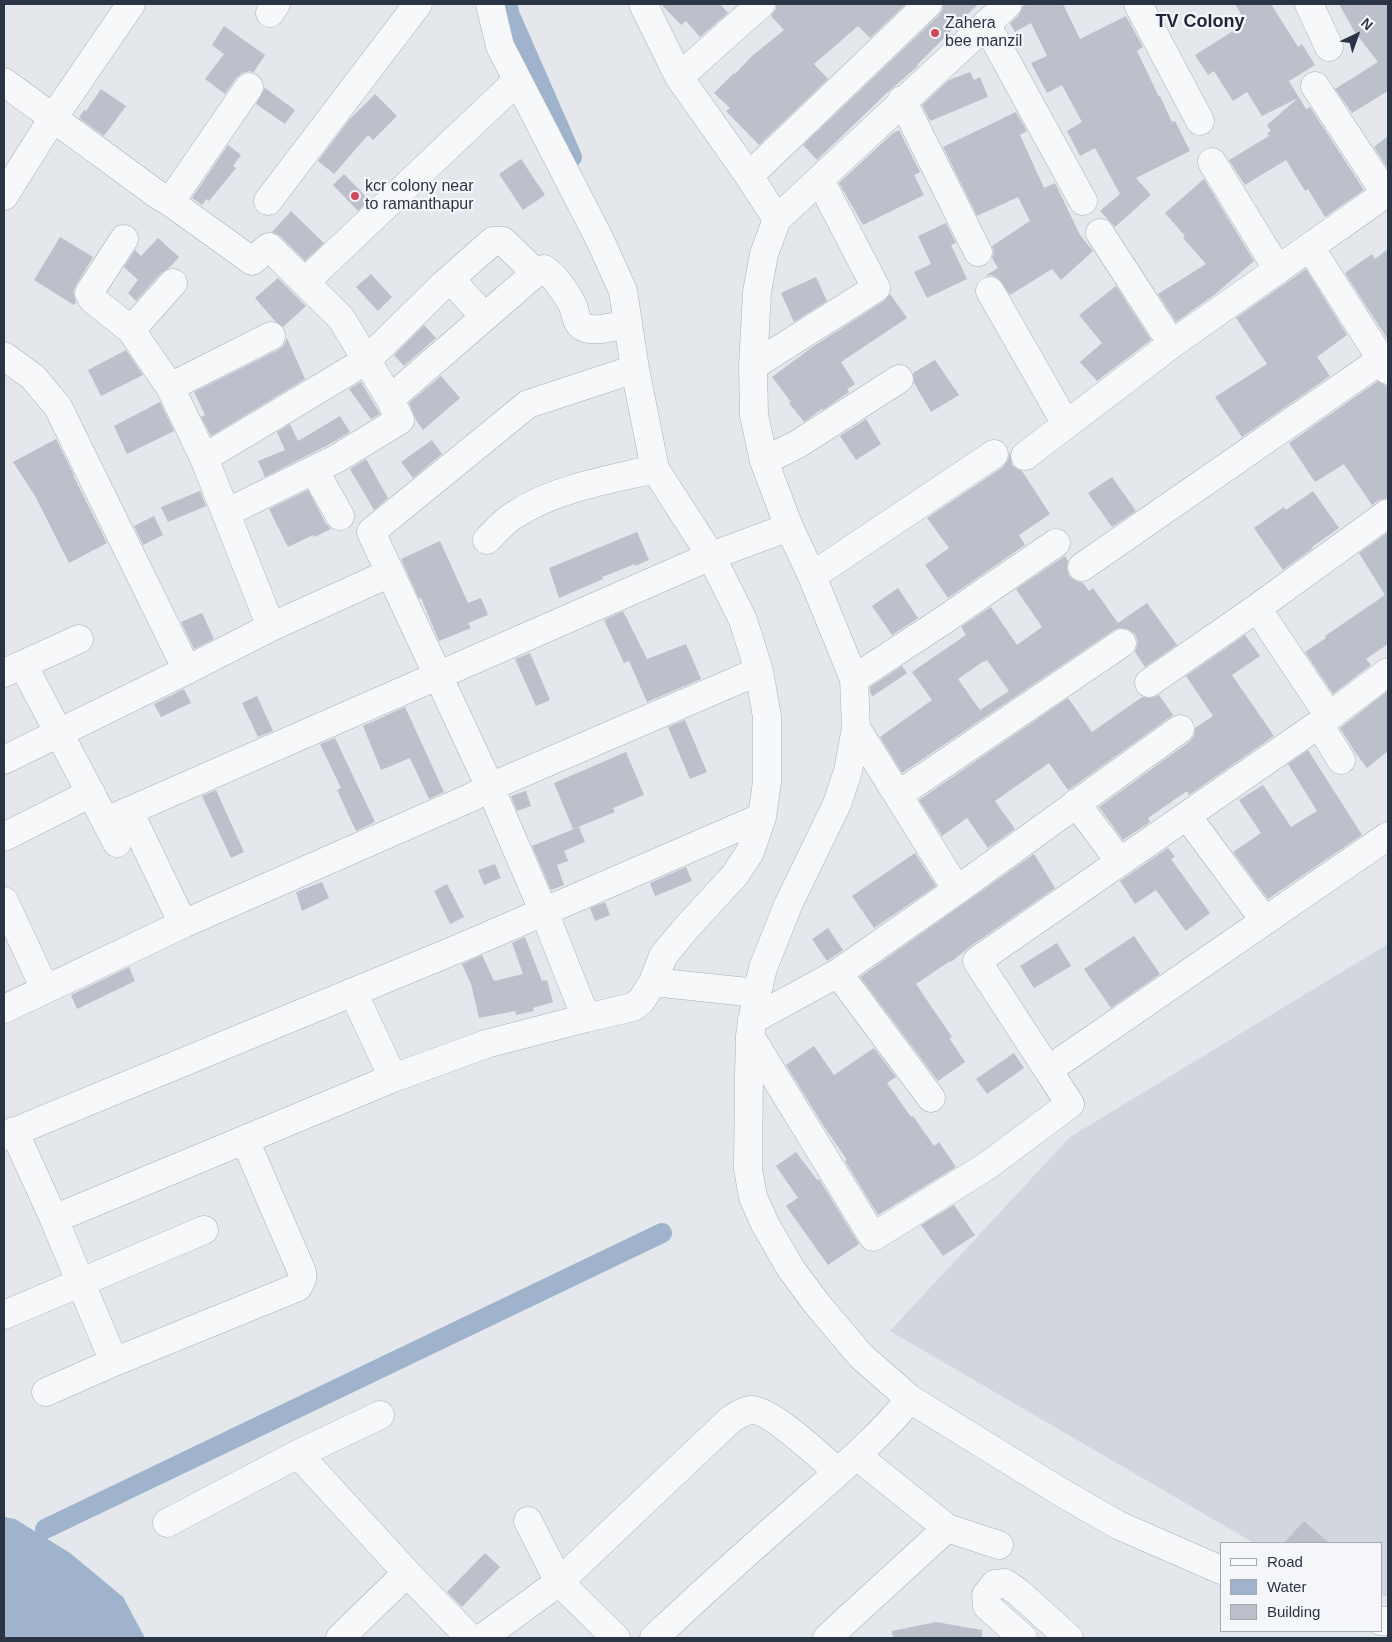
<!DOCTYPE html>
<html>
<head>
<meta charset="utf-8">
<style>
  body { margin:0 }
  #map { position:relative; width:1392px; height:1642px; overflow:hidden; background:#e4e7ec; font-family:Helvetica,sans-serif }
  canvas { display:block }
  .frame { position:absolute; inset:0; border:5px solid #2b3445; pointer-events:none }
  .legend { position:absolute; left:1220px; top:1542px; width:162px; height:90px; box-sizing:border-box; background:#f4f6f9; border:1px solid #a4a8b1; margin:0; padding:6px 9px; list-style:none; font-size:15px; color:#2b3445 }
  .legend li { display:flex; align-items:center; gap:10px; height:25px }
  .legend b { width:25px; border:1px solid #a4a8b1 }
  .north { position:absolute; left:1332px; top:10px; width:50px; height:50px; -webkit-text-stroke:4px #f4f6f9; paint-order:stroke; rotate:42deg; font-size:14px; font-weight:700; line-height:20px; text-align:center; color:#2b3445 }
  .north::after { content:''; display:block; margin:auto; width:18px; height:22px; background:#2b3445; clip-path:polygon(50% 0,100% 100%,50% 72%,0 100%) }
</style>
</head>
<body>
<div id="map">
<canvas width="1392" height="1642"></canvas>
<div class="frame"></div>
<ul class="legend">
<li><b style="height:6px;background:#f7f8fa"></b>Road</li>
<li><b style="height:14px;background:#9fb4cc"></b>Water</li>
<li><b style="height:14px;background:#bbc0ca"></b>Building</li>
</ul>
<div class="north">N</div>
</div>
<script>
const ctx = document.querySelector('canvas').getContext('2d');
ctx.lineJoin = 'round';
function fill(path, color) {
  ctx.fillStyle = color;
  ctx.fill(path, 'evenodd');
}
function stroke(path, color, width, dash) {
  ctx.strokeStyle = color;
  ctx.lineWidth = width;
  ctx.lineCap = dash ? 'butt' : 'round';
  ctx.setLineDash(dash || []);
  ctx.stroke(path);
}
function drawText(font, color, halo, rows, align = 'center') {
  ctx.font = font + ' Helvetica,sans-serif';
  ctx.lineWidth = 4.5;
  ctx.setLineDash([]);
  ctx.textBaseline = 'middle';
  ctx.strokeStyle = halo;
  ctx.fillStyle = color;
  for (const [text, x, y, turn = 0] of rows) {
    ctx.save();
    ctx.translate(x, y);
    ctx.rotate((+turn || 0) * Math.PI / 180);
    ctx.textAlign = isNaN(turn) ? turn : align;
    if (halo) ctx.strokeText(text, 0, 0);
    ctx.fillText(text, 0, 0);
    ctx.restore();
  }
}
const built = new Path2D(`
  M 1388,944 L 1388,1596 L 1381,1596 L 1381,1543 L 1254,1543 L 890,1331 L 1070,1137 Z`);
const water = new Path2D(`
  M 4,1517 L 15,1519 L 70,1553 L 123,1597 L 145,1638 L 4,1638 Z`);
const canal = new Path2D(`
  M 508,4 L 509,13 L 572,157
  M 45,1529 L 662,1233`);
const building = new Path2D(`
  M 661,4 L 720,4 L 728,13 L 700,37 L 686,21 L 681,25 Z
  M 776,4 L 906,4 L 870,38 L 858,26 L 814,64 L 828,79 L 759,145 L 726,111 L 730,108 L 714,93 L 734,73 L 735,74 L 752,56 L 784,30 L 771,16 L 776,9 Z
  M 943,4 L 978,4 L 917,65 L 918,66 L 889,91 L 817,160 L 803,145 L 939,15 L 943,9 Z
  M 1028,4 L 1063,4 L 1080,39 L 1126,16 L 1143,47 L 1137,51 L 1159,97 L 1160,96 L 1172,122 L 1175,121 L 1190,151 L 1136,178 L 1151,195 L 1115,227 L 1100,211 L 1120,194 L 1095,148 L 1080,156 L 1067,131 L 1082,122 L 1062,85 L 1047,93 L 1031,63 L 1047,56 L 1031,23 L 1015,32 L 1010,23 L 1019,15 L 1023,6 Z
  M 1235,4 L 1271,4 L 1298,47 L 1302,44 L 1315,65 L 1289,81 L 1306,109 L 1310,107 L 1364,190 L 1325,217 L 1308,189 L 1305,191 L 1286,160 L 1245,185 L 1229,160 L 1269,136 L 1267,133 L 1271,131 L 1267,125 L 1298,98 L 1262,116 L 1247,92 L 1233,101 L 1214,71 L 1208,75 L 1195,55 L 1246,23 Z
  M 1339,4 L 1388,4 L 1388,91 L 1352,113 L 1335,89 L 1378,62 L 1354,31 Z
  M 224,26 L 265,55 L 253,73 L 250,71 L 242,73 L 236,78 L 225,94 L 205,79 L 224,54 L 212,45 Z
  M 970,72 L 974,80 L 980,77 L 988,97 L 930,121 L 922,105 L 949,80 Z
  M 265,88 L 295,110 L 285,124 L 256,104 Z
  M 101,89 L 126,106 L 104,136 L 79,118 L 84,110 L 86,111 Z
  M 375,94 L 397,116 L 373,140 L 368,135 L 334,174 L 318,161 L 349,120 Z
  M 1016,112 L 1027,131 L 1020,135 L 1044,188 L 1055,183 L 1080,235 L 1093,251 L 1061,280 L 1052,269 L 1010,295 L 998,278 L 991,275 L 985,276 L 998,268 L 992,258 L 994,252 L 992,246 L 1030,221 L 1018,197 L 977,216 L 943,147 Z
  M 899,130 L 920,172 L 914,175 L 924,195 L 863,225 L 839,183 L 892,134 Z
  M 1388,136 L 1388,169 L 1374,147 Z
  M 228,145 L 241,155 L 233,166 L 236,168 L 209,201 L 206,199 L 202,205 L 192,198 Z
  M 521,159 L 545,195 L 523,210 L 499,174 Z
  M 344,174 L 369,200 L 358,211 L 333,185 Z
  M 1204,179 L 1254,261 L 1214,295 L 1176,322 L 1158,294 L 1206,264 L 1183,238 L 1185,236 L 1165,213 Z
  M 291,211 L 324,243 L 305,261 L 280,236 L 272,232 Z
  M 946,223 L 956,243 L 951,245 L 967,279 L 927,298 L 914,272 L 931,264 L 918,236 Z
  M 60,237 L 93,257 L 76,285 L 73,292 L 76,302 L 74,305 L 34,280 Z
  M 158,238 L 179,257 L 169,268 L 161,273 L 136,301 L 128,293 L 138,280 L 124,267 L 135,250 L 141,256 Z
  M 1388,249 L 1388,340 L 1345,273 L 1372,254 L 1375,259 Z
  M 1306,269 L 1347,335 L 1317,357 L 1330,376 L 1242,437 L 1215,397 L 1267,364 L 1236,318 Z
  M 371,274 L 392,297 L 378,311 L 356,287 Z
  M 816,277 L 827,301 L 794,322 L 781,293 Z
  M 278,278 L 306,306 L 283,327 L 275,321 L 255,298 Z
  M 1116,286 L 1151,340 L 1097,381 L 1080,362 L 1102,343 L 1079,315 Z
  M 890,294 L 907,318 L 841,362 L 855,384 L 847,389 L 849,392 L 823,410 L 822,409 L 804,422 L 789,403 L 791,402 L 772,377 L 811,348 L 884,301 Z
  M 424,325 L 436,338 L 404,366 L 394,355 Z
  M 287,338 L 305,379 L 211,436 L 201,417 L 205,415 L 194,392 L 278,350 L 284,345 Z
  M 126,350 L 143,375 L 101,396 L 88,370 Z
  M 935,360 L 959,395 L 931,412 L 914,383 L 913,373 Z
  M 441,376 L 460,398 L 423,430 L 416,420 L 409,403 Z
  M 1378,381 L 1388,387 L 1388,498 L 1379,500 L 1372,505 L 1344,464 L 1315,482 L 1289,443 Z
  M 361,382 L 380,414 L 371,419 L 349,389 Z
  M 160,402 L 174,431 L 127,454 L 114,426 Z
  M 340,416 L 350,432 L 328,445 L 265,477 L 258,461 L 285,450 L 277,432 L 290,424 L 298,441 Z
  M 866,419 L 881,444 L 856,460 L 840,436 Z
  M 56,439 L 74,475 L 73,475 L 107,543 L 69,563 L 35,496 L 13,462 Z
  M 432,440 L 442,454 L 413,478 L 401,462 Z
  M 1010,452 L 1012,465 L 1019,470 L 1022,471 L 1050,514 L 1019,535 L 1025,545 L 948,598 L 925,565 L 949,548 L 927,518 L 1003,467 L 1008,460 Z
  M 366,459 L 388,498 L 374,510 L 350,469 Z
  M 1112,477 L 1136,511 L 1112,527 L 1088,493 Z
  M 308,490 L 326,524 L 331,529 L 314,537 L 313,535 L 288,547 L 269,509 Z
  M 200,491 L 206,506 L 168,522 L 161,507 Z
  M 1313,491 L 1339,528 L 1312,547 L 1313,548 L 1283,570 L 1254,528 L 1284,507 L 1286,510 Z
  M 154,516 L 163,535 L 143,545 L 134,526 Z
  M 637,532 L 649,560 L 635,566 L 635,564 L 602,577 L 603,579 L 559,598 L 549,568 Z
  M 1388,532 L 1388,644 L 1366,659 L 1371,665 L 1333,694 L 1305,652 L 1326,638 L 1325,636 L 1385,595 L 1359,553 Z
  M 440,541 L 468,603 L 481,598 L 488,615 L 468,623 L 471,628 L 439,641 L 421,598 L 419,599 L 401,559 Z
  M 1065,556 L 1068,561 L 1067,569 L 1069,576 L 1076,581 L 1083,583 L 1089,591 L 1093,588 L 1118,623 L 1147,603 L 1177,645 L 1145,667 L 1135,652 L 1138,642 L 1135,634 L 1128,629 L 1120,628 L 1114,630 L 902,773 L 880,737 L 932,700 L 912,672 L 966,635 L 961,627 L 991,607 L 1017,645 L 1042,627 L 1016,589 ZM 987,660 L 1009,691 L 980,710 L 958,679 L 984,661 L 985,662 Z
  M 898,588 L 918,618 L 892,635 L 872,606 Z
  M 623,611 L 647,659 L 686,644 L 701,679 L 647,702 L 629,661 L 624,663 L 604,620 Z
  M 202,613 L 214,639 L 194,649 L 181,622 Z
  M 1245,635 L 1260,656 L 1232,675 L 1274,736 L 1189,795 L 1187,791 L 1148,818 L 1150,822 L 1123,840 L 1099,807 L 1189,742 L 1194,736 L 1195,728 L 1213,716 L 1186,676 Z
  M 530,653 L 550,700 L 536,706 L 515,659 Z
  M 902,666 L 907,673 L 873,696 L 870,693 L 870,687 Z
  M 184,689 L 191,703 L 161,717 L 154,704 Z
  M 1388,691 L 1388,751 L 1367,768 L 1355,752 L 1340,728 Z
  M 1159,695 L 1173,715 L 1070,789 L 1068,790 L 1049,763 L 995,801 L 1015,829 L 988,848 L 967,818 L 942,836 L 919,800 L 1068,698 L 1092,732 L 1142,697 L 1151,698 Z
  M 257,696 L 273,731 L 258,737 L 242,703 Z
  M 405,707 L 444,792 L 429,799 L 410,758 L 381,770 L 363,726 Z
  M 685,720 L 707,772 L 690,779 L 668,727 Z
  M 335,738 L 375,822 L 356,831 L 337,790 L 341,788 L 320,744 Z
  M 1308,750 L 1362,835 L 1268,899 L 1233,852 L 1261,833 L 1239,800 L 1263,785 L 1291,827 L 1317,811 L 1288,764 Z
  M 626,752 L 644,795 L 613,808 L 615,812 L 573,829 L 554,783 Z
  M 216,790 L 244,852 L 231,858 L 202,796 Z
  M 526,791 L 531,806 L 517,811 L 511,796 Z
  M 579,827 L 585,842 L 564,851 L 568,861 L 557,865 L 564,885 L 551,890 L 532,846 Z
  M 1168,848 L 1175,857 L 1171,859 L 1210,913 L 1186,931 L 1156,890 L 1135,904 L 1120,881 Z
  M 915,853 L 936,886 L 874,928 L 852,896 Z
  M 1034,854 L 1055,888 L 968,948 L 951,962 L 950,961 L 916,984 L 952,1037 L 949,1038 L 965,1062 L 938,1081 L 860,977 Z
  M 495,864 L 501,878 L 484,885 L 478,870 Z
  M 686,867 L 692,881 L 655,896 L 650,883 Z
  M 322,882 L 329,898 L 302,911 L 296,892 Z
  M 447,884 L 464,917 L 450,924 L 434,891 Z
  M 605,902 L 610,915 L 595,921 L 590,908 Z
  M 828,928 L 843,950 L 827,961 L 812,939 Z
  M 1134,936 L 1160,974 L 1111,1008 L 1084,969 Z
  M 525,937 L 542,981 L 547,980 L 553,1002 L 533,1008 L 534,1011 L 516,1015 L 515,1011 L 479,1018 L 471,984 L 462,964 L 482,955 L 494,981 L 523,974 L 512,943 Z
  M 1057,943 L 1071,966 L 1034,988 L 1020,966 Z
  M 129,967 L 135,981 L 77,1009 L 71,995 Z
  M 814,1046 L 834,1075 L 874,1048 L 896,1077 L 887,1083 L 911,1117 L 913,1116 L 934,1146 L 939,1142 L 956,1167 L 878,1215 L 845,1161 L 847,1160 L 825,1128 L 786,1065 Z
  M 1014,1053 L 1024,1068 L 987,1094 L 976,1079 Z
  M 796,1152 L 817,1180 L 819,1179 L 859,1244 L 828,1265 L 786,1206 L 798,1198 L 776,1166 Z
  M 954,1205 L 975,1235 L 943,1256 L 921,1225 Z
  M 1304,1521 L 1329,1543 L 1284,1543 Z
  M 485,1553 L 500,1567 L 462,1607 L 447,1592 Z
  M 936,1622 L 982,1630 L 982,1638 L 893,1638 L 892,1631 Z`);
const minor = new Path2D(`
  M 490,4 L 500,46 L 600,240 L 623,291 L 635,369 L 655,469 L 711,556 L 743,620 L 759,671 L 767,717 L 767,782 L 762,817 L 750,852 L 735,875 L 688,926 L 663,956 L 653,982 L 641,1001 L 633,1007 L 586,1018
  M 643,4 L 679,77 L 749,176 L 777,219 L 764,254 L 757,292 L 753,366 L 754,415 L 764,461 L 789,527 L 812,576 L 854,679 L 856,728 L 848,771 L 837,804 L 788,905 L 763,968 L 757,993 L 750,1036 L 749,1075 L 748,1169 L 753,1197 L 765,1224 L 791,1269 L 817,1304 L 861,1356 L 910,1399 L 1059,1491 L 1118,1525 L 1221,1570
  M 1138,4 L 1200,121
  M 1309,4 L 1329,47
  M 270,13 L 276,4
  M 986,24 L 1083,201
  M 679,77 L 761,4
  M 4,82 L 158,195 L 170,202 L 252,261 L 269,247 L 341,318 L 390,399 L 400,420 L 336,459 L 226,513
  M 1315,86 L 1386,194
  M 902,100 L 978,252
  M 1212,162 L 1278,270
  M 749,176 L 928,4
  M 4,196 L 53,118 L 131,4
  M 268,201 L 418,4
  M 170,202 L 249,87
  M 777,219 L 1008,4
  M 1100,233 L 1172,344
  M 124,239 L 89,293 L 92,299 L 131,330
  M 1310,247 L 1388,370
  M 450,279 L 485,317
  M 305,282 L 517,81
  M 173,283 L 131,330 L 170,387 L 204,458 L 271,627
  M 990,291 L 1066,424
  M 4,356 L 33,377 L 58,407 L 187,670
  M 753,366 L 876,288 L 820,180
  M 170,387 L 271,336
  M 390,399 L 539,270 L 544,269 C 556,277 564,290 571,302 C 576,310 575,325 585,328 C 598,332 615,326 628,324
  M 1025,456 L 1172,344 L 1388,192
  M 204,458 L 367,360 L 443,285 L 493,241 L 503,241 L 535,272
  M 764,461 L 798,444 L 899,379
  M 314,470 L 340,516
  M 487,540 C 496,531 505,520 516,514 C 557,488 608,480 655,469
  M 1082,567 L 1388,355
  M 812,576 L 994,454
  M 1257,608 L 1329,716
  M 23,665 L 117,843
  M 1388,672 L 1319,724 L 977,961 L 1048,1070 L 1388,836
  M 4,673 L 79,639
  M 854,679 L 944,620 L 1056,543
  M 1149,683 L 1257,608 L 1388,513
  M 1319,724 L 1341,760
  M 856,728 L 957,890
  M 4,760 L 187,670 L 271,627 L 390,573
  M 898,795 L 1122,643
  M 1076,803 L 1120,862
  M 129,811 L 183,924
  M 1187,816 L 1265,921
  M 106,821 L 711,556 L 789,527
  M 4,837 L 91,793
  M 4,901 L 45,989
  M 838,973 L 931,1098
  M 653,982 L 757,993
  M 353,992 L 393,1078
  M 4,1009 L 183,924 L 472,797 L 490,787 L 759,671
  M 752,1020 L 838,973 L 957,890 L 1180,729
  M 750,1036 L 873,1237 L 987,1166 L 1070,1104 L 1048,1070
  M 14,1131 L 54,1219 L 114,1362 L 298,1287 L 302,1279 L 302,1272 L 245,1140
  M 4,1136 L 460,948 L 762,817
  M 54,1219 L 393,1078 L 486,1044 L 586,1018 L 546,917 L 490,787 L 371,532 L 528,404 L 635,369
  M 4,1315 L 204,1230
  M 46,1392 L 114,1362
  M 298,1454 L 380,1415
  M 857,1456 L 947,1528 L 999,1545
  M 528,1521 L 559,1582 L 730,1420 C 736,1416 743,1411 751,1410 C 770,1409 822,1458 838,1472
  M 167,1523 L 298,1454 L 407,1573 L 470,1638
  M 1381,1621 L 1388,1621
  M 340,1638 L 407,1573
  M 482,1638 L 559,1582 L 616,1638
  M 654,1638 C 699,1596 745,1554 792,1513 C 833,1476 875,1442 910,1399
  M 827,1638 L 947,1528
  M 1023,1638 L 987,1606 L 986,1595 L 995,1584 L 1005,1583 L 1018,1592 L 1069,1638`);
const markers = [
  [935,33,5,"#d1495b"],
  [355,196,5,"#d1495b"]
];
const poiNames = [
  ["Zahera",945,24],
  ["bee manzil",945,42],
  ["kcr colony near",365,187],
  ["to ramanthapur",365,205]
];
const neighbourhoodNames = [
  ["TV Colony",1200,22]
];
fill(built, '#d2d6de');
fill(water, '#9fb4cc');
stroke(canal, '#9fb4cc', 20);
fill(building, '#bbc0ca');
stroke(minor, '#a9aeb7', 29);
stroke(minor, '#f7f8fa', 28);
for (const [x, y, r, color] of markers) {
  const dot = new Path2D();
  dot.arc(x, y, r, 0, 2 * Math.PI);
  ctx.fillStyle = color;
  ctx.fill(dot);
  stroke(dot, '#f4f6f9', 2);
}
drawText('16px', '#2b3445', '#f4f6f9', poiNames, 'left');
drawText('bold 18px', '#1d2536', '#f4f6f9', neighbourhoodNames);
</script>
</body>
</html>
